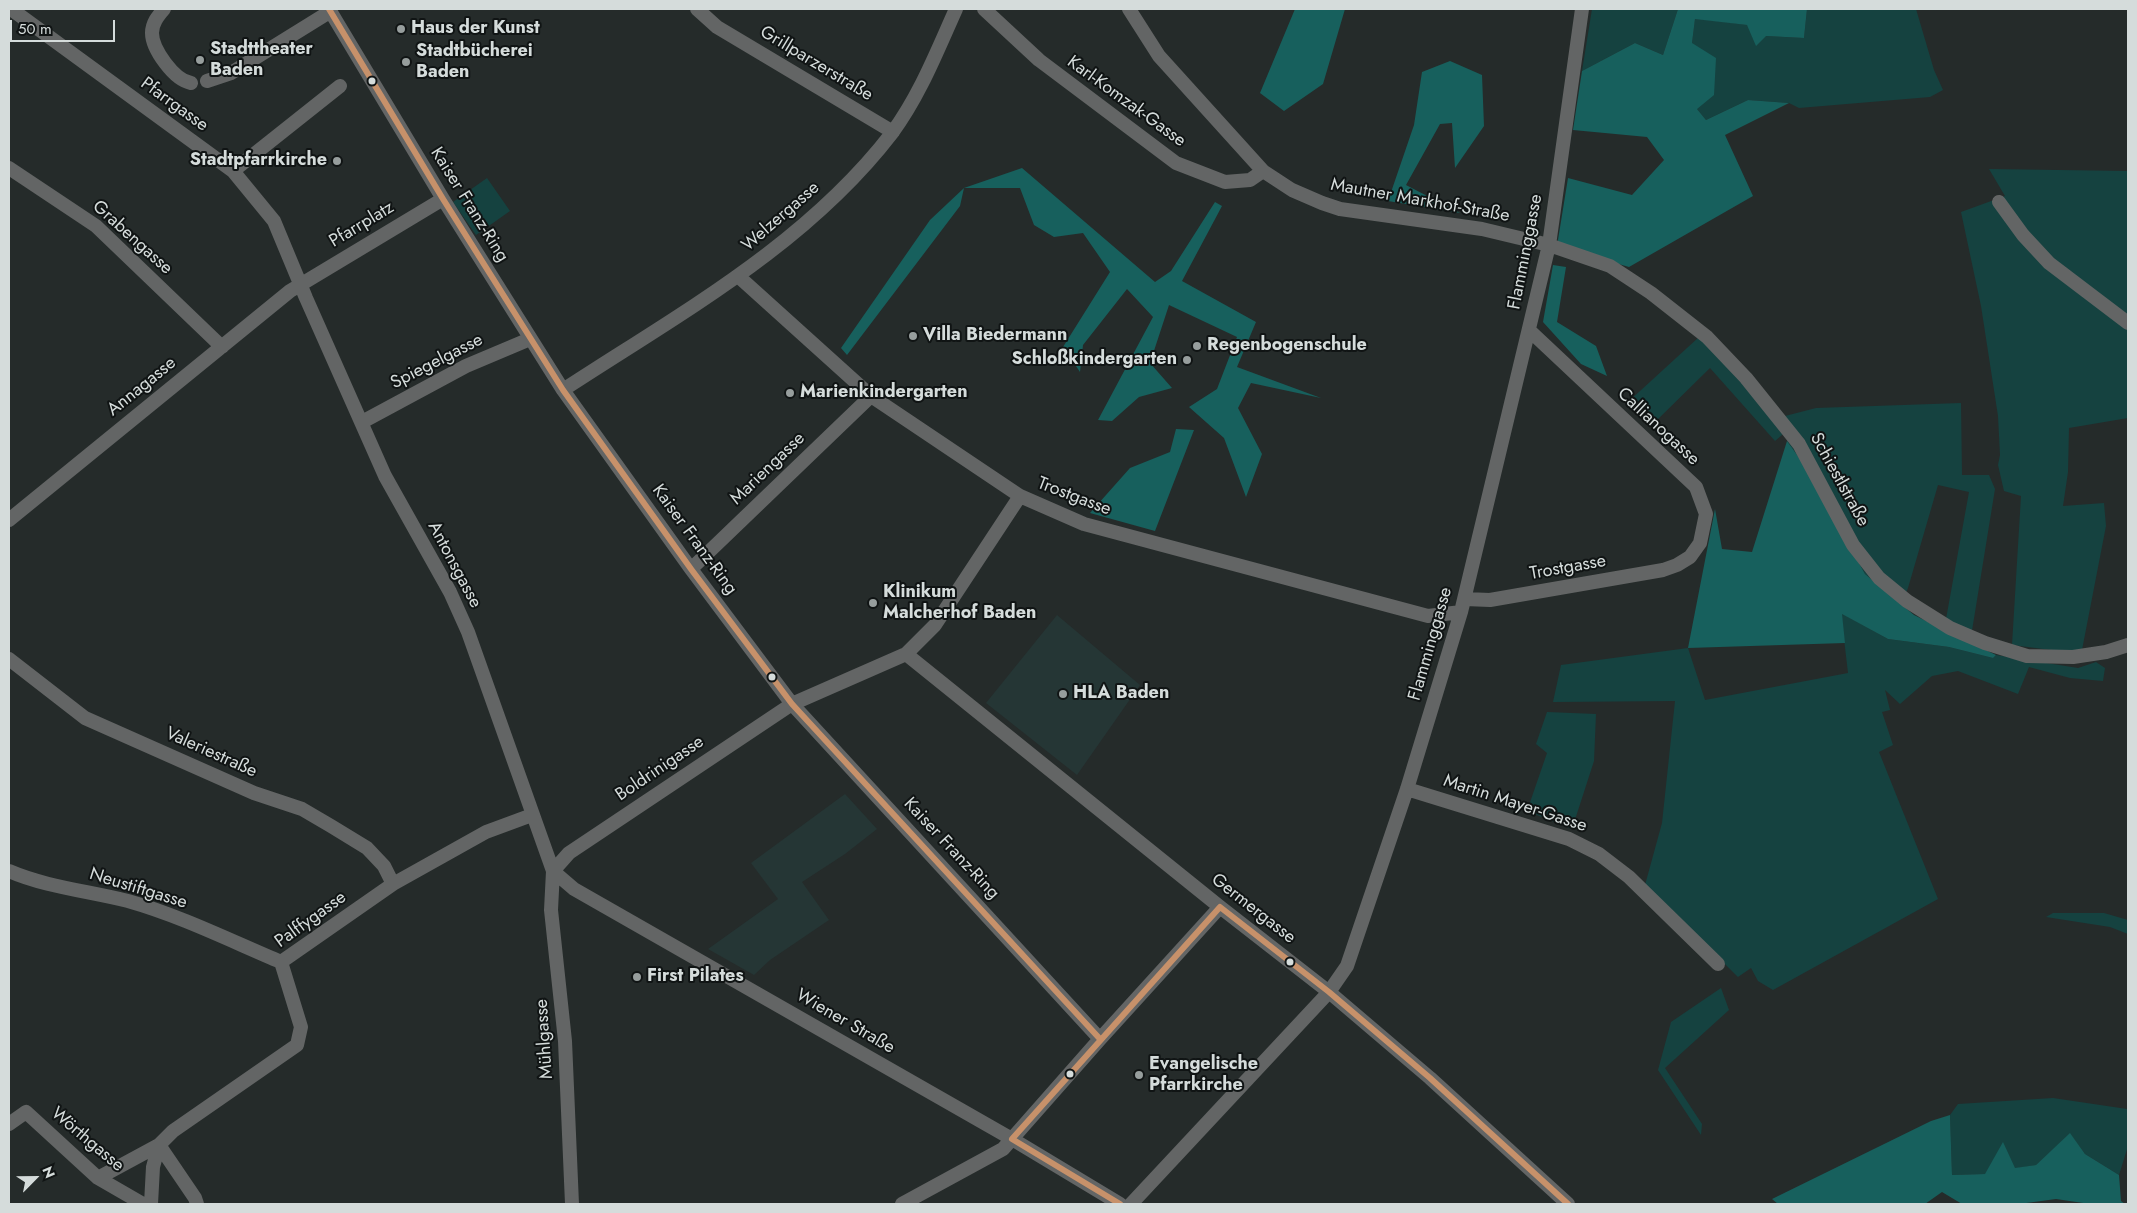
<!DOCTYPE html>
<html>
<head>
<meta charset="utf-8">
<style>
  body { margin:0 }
  #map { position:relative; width:2137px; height:1213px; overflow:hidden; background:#252b2a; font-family:Jost,sans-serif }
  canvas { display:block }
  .frame { position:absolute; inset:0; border:10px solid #d5dcdb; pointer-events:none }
  .north { position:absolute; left:10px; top:1153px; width:50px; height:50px; -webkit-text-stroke:4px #101414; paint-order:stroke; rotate:67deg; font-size:14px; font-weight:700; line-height:20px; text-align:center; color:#d5dcdb }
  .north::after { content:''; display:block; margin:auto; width:18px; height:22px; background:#d5dcdb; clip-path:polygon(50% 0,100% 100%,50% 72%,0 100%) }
  .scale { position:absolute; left:10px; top:20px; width:105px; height:22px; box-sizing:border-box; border:2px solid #d5dcdb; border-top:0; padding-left:6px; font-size:15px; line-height:18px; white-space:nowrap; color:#d5dcdb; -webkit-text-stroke:4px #101414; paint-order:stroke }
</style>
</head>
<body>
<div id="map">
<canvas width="2137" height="1213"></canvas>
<div class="frame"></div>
<div class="north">N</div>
<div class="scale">50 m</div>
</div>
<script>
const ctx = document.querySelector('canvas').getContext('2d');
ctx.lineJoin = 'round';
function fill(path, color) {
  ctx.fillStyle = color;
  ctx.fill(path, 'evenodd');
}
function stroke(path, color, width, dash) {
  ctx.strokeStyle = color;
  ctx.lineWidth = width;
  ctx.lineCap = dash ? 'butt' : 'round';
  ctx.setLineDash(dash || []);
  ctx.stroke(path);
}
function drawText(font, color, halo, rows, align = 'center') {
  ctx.font = font + ' Jost,sans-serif';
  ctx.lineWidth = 4;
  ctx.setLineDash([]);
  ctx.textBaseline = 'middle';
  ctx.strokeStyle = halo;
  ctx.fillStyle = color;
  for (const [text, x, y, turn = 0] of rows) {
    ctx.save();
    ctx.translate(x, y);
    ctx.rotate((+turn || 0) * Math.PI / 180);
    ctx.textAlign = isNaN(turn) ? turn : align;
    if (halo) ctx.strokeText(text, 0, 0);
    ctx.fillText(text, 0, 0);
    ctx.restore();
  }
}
const built = new Path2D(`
  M 1057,615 L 1140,685 L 1077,775 L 986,703 Z
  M 845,794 L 877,829 L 845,854 L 802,882 L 829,920 L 770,960 L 754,975 L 708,949 L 778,899 L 751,863 Z`);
const green = new Path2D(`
  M 1592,9 L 1678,9 L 1663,55 L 1635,43 L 1582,71 Z
  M 1807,9 L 1916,9 L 1934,70 L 1943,90 L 1930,97 L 1799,108 L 1789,103 L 1748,100 L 1706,120 L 1697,109 L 1692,43 L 1695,18 L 1747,25 L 1766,36 L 1804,38 Z
  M 1989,169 L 2128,171 L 2128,418 L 2069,428 L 2068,472 L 2063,506 L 2104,503 L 2106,526 L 2082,650 L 2059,651 L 2012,645 L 2021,496 L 2004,491 L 1998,465 L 2000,455 L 1998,416 L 1981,306 L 1961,212 L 2005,196 Z
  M 487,178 L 510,211 L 476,235 L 453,202 Z
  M 1699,337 L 1744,382 L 1784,429 L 1782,435 L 1775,441 L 1710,368 L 1652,425 L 1628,402 Z
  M 1961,403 L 1962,475 L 1989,475 L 1995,489 L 1970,643 L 1944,630 L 1969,492 L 1938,485 L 1908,588 L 1901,604 L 1865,574 L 1805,466 L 1787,441 L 1785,416 L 1816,408 Z
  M 1841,613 L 1888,639 L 1949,647 L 1993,658 L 1996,655 L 2078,668 L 2096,662 L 2105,668 L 2103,681 L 2070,678 L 2029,667 L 2018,694 L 1958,671 L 1932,676 L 1900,704 L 1885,690 L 1890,710 L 1882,712 L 1893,745 L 1879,752 L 1938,899 L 1773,990 L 1758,981 L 1751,968 L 1738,977 L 1645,885 L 1662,823 L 1675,701 L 1553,702 L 1561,665 L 1688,648 L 1705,700 L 1848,673 Z
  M 1547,712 L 1596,714 L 1594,761 L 1572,829 L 1527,811 L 1547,753 L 1536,744 Z
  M 2053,913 L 2104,913 L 2128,920 L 2128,934 L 2110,927 L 2046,917 Z
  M 1721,988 L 1729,1010 L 1665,1068 L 1702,1124 L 1701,1135 L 1658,1070 L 1671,1022 Z
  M 2053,1098 L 2127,1109 L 2128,1146 L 2119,1175 L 2085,1154 L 2070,1134 L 2036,1165 L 1985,1174 L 1952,1175 L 1950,1115 L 1958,1104 Z`);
const forest = new Path2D(`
  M 1295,9 L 1345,9 L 1323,84 L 1284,111 L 1260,93 Z
  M 1678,9 L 1807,9 L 1804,38 L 1766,36 L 1756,46 L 1747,25 L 1695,19 L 1692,43 L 1716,58 L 1714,95 L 1697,109 L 1706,120 L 1748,100 L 1789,103 L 1725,135 L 1753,196 L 1629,267 L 1557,246 L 1568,178 L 1632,195 L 1664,160 L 1647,137 L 1573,130 L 1582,71 L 1635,43 L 1663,55 Z
  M 1450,61 L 1482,75 L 1484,126 L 1455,168 L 1452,123 L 1440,124 L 1406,185 L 1460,213 L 1388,201 L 1414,125 L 1422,72 Z
  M 1022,168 L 1155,282 L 1171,271 L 1215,202 L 1222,206 L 1182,281 L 1256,322 L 1237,367 L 1321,398 L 1251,383 L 1238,408 L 1262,454 L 1246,497 L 1224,438 L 1189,407 L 1217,389 L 1237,337 L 1169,305 L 1150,363 L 1172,388 L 1139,397 L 1112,421 L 1098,420 L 1153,317 L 1127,289 L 1083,345 L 1080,372 L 1063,347 L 1110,272 L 1083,233 L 1054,237 L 1034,225 L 1020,188 L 964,188 L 960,206 L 847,355 L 841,348 L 930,220 L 964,188 Z
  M 1553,265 L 1566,267 L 1557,322 L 1596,346 L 1607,376 L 1581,364 L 1543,322 Z
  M 1176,429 L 1194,430 L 1155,531 L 1090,513 L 1130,468 L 1170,452 Z
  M 1787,441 L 1805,466 L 1865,574 L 1914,615 L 1996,655 L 1993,658 L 1949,647 L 1888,639 L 1842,614 L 1845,643 L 1688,648 L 1715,509 L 1722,549 L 1752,552 Z
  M 1950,1115 L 1952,1175 L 1985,1174 L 2003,1142 L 2015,1168 L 2036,1165 L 2070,1133 L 2085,1154 L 2119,1175 L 2121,1201 L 2125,1204 L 2090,1204 L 2056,1199 L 2019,1204 L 1962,1204 L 1942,1192 L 1925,1204 L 1778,1204 L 1772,1199 L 1931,1121 Z`);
const street = new Path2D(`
  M 11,9 L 233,171 L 274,221 L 306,298 L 385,476 L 450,592 L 468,632 L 553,871 L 551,910 L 565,1041 L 572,1204
  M 164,9 C 158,16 152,23 152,33 C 152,49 174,80 191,83
  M 329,9 L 443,199 L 563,390 L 691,569 L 792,704 L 1100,1039
  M 697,9 L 717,27 L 893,132
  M 984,9 L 1039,60 L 1176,163 L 1225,182 L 1250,180 L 1263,171
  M 1129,9 L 1159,56 L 1263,171 L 1292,190 L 1322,203 L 1340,209 L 1482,229 L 1549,245 L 1610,266 L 1651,293 L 1707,337 L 1746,378 L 1799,444 L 1853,545 L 1879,578 L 1907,601 L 1950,628 L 1985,643 L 2027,656 L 2073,657 L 2106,652 L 2128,645
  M 207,81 L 231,73 L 331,11
  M 9,168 L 96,226 L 222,347
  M 233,171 L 340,86
  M 1999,202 L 2023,235 L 2049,263 L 2128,323
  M 738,276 L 871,396 L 1020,496 L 1084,524 L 1428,616 L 1461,612
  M 563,390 C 679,314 806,245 892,133 C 920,95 937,51 956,9
  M 362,422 L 466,366 L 530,339
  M 9,520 L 290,291 L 443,199
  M 691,569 L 871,396
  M 1465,599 L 1490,600 L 1663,570 L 1677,565 L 1690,557 L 1700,543 L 1706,514 L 1696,487 L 1530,331
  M 906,654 L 1220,907 L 1329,992 L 1430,1078 L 1568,1204
  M 9,659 L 85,718 L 254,793 L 302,809 L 331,826 L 367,848 L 384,866 L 393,884
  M 1407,789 L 1569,839 L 1599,854 L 1629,877 L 1718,964
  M 9,871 C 46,887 88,891 128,901 C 181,916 231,941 281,962
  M 553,871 L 574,889 L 1012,1139 L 1120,1204
  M 553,871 L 569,853 L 792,704 L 906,654 L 935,625 L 1020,496
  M 9,1124 L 26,1112 L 98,1178 L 143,1204
  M 98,1178 L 159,1145 L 195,1198 L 197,1204
  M 151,1204 L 153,1167 L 159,1145 L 173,1131 L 297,1045 L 301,1027 L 281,962 L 393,884 L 486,832 L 532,815
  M 902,1204 L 1003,1149 L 1100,1039 L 1220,907
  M 1131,1204 L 1329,992 L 1347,966 L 1407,789 L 1461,612 L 1549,245 L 1582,9`);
const bus1 = new Path2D(`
  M 329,9 L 443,199 L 563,390 L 691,569 L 792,704 L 1100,1039
  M 1120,1204 L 1012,1139 L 1220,907 L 1329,992 L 1430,1078 L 1568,1204`);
const markers = [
  [401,29,5,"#979e9d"],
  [200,60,5,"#979e9d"],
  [406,62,5,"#979e9d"],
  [372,81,4.5,"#d5dcdb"],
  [337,161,5,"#979e9d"],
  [913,336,5,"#979e9d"],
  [1197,346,5,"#979e9d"],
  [1187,360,5,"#979e9d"],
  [790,393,5,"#979e9d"],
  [873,603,5,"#979e9d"],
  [772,677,4.5,"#d5dcdb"],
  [1063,694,5,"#979e9d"],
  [1290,962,4.5,"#d5dcdb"],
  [637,977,5,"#979e9d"],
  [1070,1074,4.5,"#d5dcdb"],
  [1139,1075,5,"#979e9d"]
];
const poiNames = [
  ["Haus der Kunst",411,29],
  ["Stadttheater",210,50],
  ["Baden",210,71],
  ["Stadtbücherei",416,52],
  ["Baden",416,73],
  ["Stadtpfarrkirche",327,161,"right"],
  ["Villa Biedermann",923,336],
  ["Regenbogenschule",1207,346],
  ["Schloßkindergarten",1177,360,"right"],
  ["Marienkindergarten",800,393],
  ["Klinikum",883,593],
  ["Malcherhof Baden",883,614],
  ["HLA Baden",1073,694],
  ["First Pilates",647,977],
  ["Evangelische",1149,1065],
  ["Pfarrkirche",1149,1086]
];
const streetNames = [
  ["Grillparzerstraße",816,64,31],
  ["Karl-Komzak-Gasse",1126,102,36],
  ["Pfarrgasse",174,105,36],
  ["Mautner Markhof-Straße",1420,201,10],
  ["Kaiser Franz-Ring",469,205,58],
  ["Welzergasse",781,217,-41],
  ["Pfarrplatz",362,225,-31],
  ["Grabengasse",132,238,42],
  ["Flamminggasse",1526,252,-79],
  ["Spiegelgasse",437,362,-27],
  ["Annagasse",142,387,-39],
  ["Callianogasse",1658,427,43],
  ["Mariengasse",768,469,-44],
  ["Schiestlstraße",1839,480,61],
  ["Trostgasse",1074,497,21],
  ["Kaiser Franz-Ring",694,540,54],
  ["Antonsgasse",454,565,62],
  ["Trostgasse",1568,568,-10],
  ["Flamminggasse",1431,644,-74],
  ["Valeriestraße",211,753,24],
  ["Boldrinigasse",660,769,-34],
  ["Martin Mayer-Gasse",1515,804,18],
  ["Kaiser Franz-Ring",951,849,47],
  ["Neustiftgasse",138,889,17],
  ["Germergasse",1253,909,38],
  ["Palffygasse",311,920,-36],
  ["Wiener Straße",845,1022,30],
  ["Mühlgasse",545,1039,-94],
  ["Wörthgasse",87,1140,40]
];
fill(built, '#253635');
fill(green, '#154240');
fill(forest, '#17605d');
stroke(street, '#636565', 14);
stroke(bus1, '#c7916a', 6);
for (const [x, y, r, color] of markers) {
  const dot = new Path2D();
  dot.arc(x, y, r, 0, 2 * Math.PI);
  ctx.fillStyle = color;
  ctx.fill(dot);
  stroke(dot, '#101414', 2);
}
drawText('bold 18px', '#d5dcdb', '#101414', poiNames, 'left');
drawText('18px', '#d5dcdb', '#101414', streetNames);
</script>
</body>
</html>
